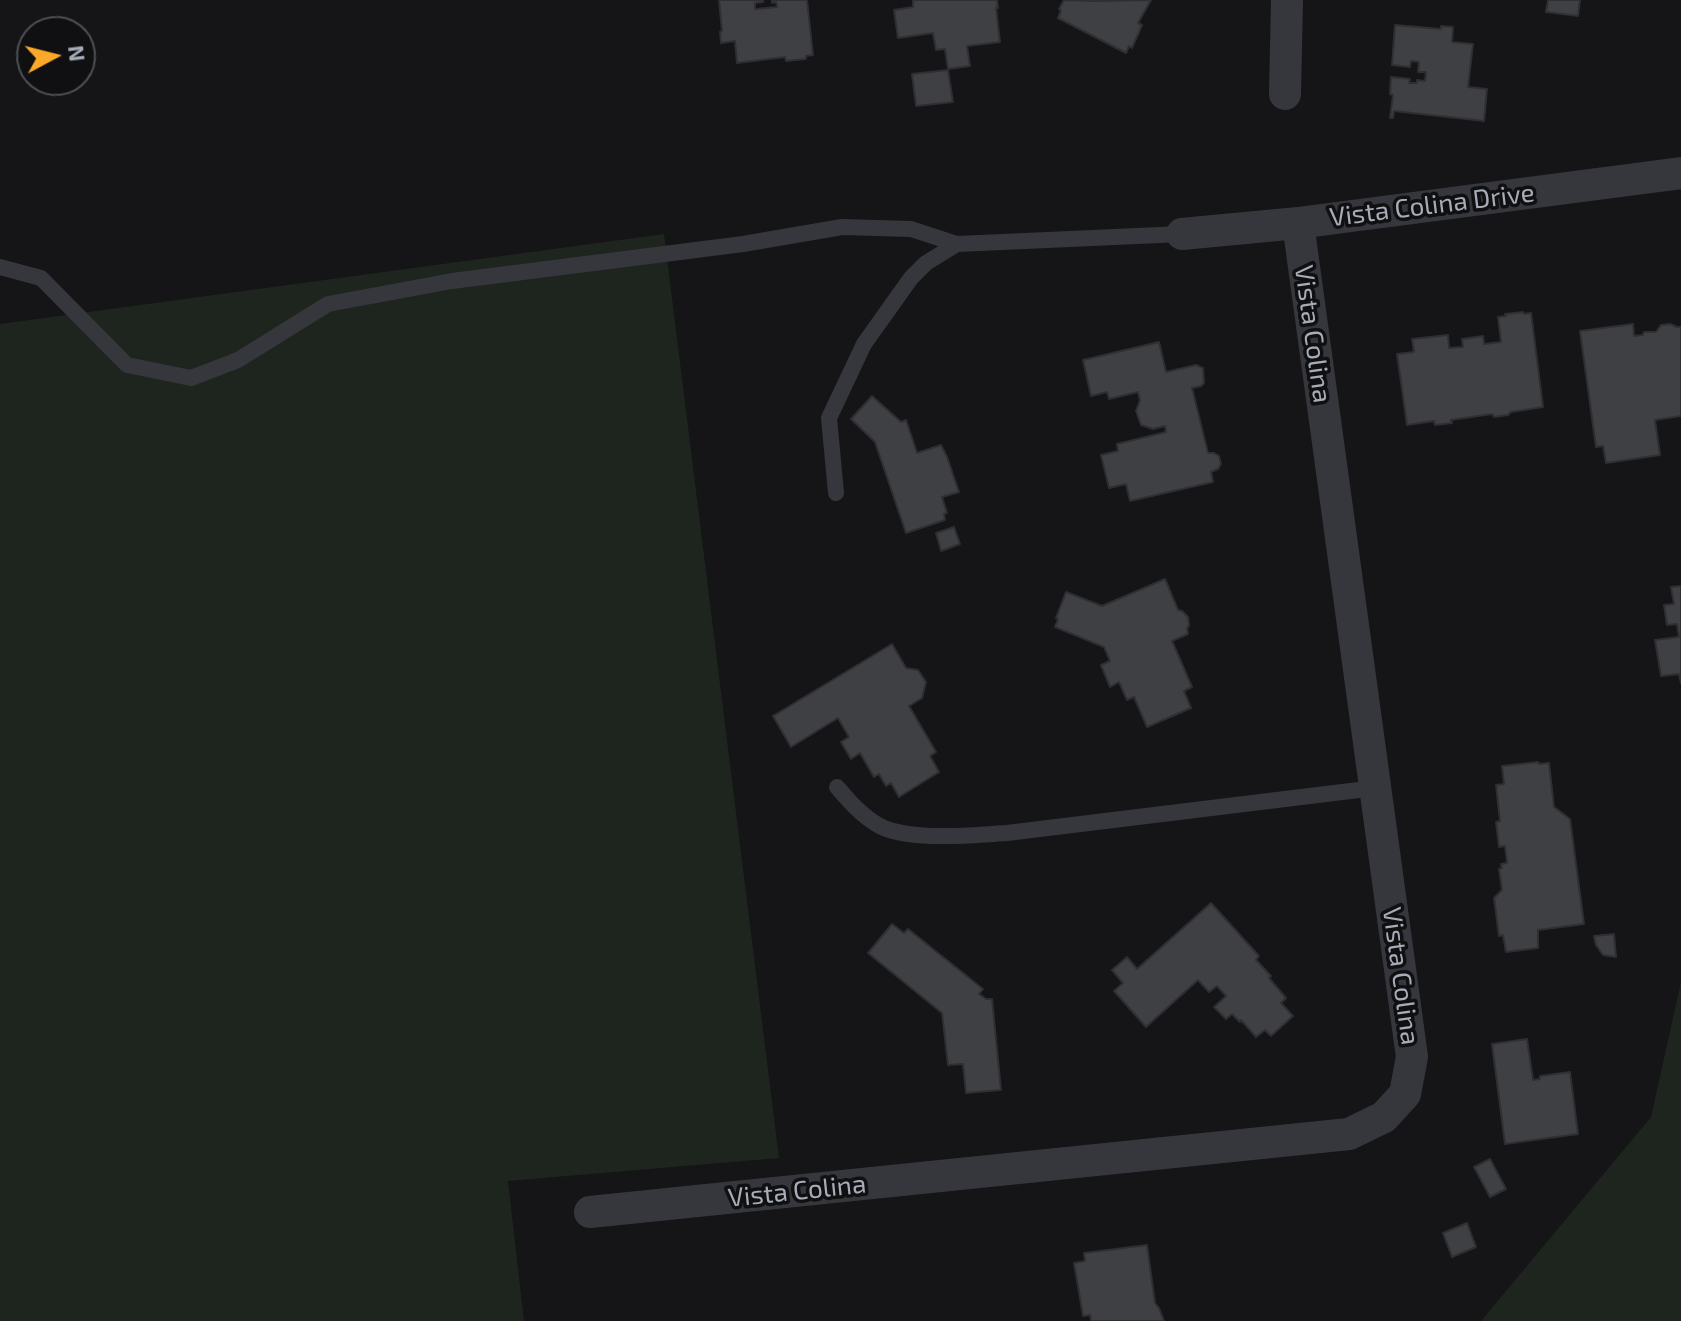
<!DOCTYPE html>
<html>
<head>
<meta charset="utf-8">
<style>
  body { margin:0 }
  #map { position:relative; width:1681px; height:1321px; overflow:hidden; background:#151517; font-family:"Exo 2",sans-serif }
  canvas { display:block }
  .north { position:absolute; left:16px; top:16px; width:80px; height:80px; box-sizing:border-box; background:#101012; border:2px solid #4c4f54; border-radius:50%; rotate:83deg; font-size:22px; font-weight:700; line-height:32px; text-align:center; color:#a6adb8 }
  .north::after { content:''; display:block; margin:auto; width:28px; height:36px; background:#fca828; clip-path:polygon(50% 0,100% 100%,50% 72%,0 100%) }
</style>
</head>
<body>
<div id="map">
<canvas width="1681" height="1321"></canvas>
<div class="north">N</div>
</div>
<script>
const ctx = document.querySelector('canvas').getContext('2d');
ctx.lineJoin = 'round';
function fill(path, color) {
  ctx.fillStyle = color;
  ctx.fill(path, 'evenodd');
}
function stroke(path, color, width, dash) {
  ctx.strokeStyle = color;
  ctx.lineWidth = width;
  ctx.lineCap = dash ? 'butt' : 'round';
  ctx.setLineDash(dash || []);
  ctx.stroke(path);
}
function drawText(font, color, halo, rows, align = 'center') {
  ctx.font = font + ' "Exo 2",sans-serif';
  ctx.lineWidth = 7;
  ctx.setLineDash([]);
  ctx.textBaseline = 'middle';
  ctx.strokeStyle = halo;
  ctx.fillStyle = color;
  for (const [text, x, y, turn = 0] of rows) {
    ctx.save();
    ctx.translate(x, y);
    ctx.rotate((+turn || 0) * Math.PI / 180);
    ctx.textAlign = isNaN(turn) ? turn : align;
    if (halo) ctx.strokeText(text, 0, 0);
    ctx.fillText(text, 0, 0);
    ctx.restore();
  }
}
const green = new Path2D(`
  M 664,234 L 779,1158 L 508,1181 L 524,1321 L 0,1321 L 0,324 Z
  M 1681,982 L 1681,1321 L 1481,1321 L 1651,1117 Z`);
const building = new Path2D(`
  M 719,0 L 763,0 L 763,2 L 755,3 L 755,9 L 777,7 L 776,2 L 772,3 L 772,0 L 807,0 L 813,55 L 806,56 L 806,59 L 786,61 L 785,57 L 737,63 L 735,41 L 721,43 L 720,32 L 722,31 Z
  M 913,0 L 997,0 L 998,8 L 996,8 L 1000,42 L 967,46 L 970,66 L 948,69 L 945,49 L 936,50 L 933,33 L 898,38 L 894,10 L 913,7 Z
  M 1064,0 L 1093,1 L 1151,0 L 1138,23 L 1142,25 L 1139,32 L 1132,48 L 1129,46 L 1126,53 L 1058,18 L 1061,11 L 1059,9 Z
  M 1548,0 L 1580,0 L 1578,16 L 1546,12 Z
  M 1395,25 L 1441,29 L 1441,26 L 1453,27 L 1452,42 L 1473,44 L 1468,87 L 1487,89 L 1484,121 L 1394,111 L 1393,118 L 1390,118 L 1393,95 L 1390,94 L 1391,77 L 1410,79 L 1409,83 L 1417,83 L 1417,80 L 1425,81 L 1426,72 L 1418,72 L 1419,62 L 1411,61 L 1410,67 L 1392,65 Z
  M 948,70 L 953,102 L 916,106 L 912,74 Z
  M 1523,312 L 1524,314 L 1531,313 L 1543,407 L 1511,412 L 1508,415 L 1494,417 L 1492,414 L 1451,420 L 1452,423 L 1435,425 L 1434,421 L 1407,425 L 1397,354 L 1414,352 L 1412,339 L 1448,335 L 1449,348 L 1463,347 L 1462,339 L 1483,336 L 1484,344 L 1501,342 L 1498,317 L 1506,316 L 1505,314 Z
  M 1633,324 L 1634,336 L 1643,335 L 1644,332 L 1656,332 L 1661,325 L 1670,324 L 1677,327 L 1681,327 L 1681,416 L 1655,420 L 1660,455 L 1606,463 L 1603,446 L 1596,447 L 1580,331 Z
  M 1159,342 L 1166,372 L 1196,365 L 1203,368 L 1204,383 L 1201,386 L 1192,388 L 1208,453 L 1214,453 L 1219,456 L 1221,464 L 1218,469 L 1211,472 L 1213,482 L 1130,501 L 1126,484 L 1109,488 L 1101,455 L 1118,451 L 1117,444 L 1166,432 L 1165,426 L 1153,429 L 1141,425 L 1136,411 L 1140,400 L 1138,392 L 1109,399 L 1107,392 L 1091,396 L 1083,360 Z
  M 872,396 L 901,422 L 906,420 L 917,453 L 941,445 L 947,457 L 959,492 L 942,497 L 947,513 L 944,514 L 945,520 L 906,533 L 875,442 L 851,419 Z
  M 954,527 L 960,544 L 941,551 L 936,533 Z
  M 1165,579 L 1178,610 L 1182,611 L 1188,617 L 1189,625 L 1187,629 L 1188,634 L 1172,641 L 1192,687 L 1184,691 L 1191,708 L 1147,727 L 1134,697 L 1127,700 L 1119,682 L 1110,687 L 1101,665 L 1110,661 L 1104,647 L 1055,627 L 1058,619 L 1056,618 L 1066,592 L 1102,606 Z
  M 1681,586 L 1681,683 L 1679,674 L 1661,676 L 1655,640 L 1679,637 L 1677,624 L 1667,625 L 1664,605 L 1674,604 L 1671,587 Z
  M 892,644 L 906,668 L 918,670 L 926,682 L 922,698 L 909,706 L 936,752 L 930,756 L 939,772 L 899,797 L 891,783 L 886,786 L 879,774 L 874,777 L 860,753 L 851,759 L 841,742 L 849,737 L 838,718 L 791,747 L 773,716 Z
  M 1538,762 L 1539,764 L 1549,763 L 1554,807 L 1570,819 L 1584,924 L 1538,930 L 1538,948 L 1506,952 L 1503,935 L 1499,936 L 1494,898 L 1502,890 L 1499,869 L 1502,868 L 1501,864 L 1507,863 L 1505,846 L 1499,847 L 1496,822 L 1500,821 L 1496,785 L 1504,784 L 1502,766 Z
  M 1211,903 L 1259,956 L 1256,960 L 1271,976 L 1269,978 L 1286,998 L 1281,1003 L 1293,1016 L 1271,1036 L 1265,1030 L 1256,1037 L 1241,1020 L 1240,1022 L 1232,1014 L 1226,1019 L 1214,1007 L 1226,996 L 1217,986 L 1209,992 L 1198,980 L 1146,1027 L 1114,991 L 1123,983 L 1112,970 L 1127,957 L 1137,969 Z
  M 892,924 L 904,933 L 908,929 L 983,989 L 979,994 L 986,999 L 992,999 L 1001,1090 L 966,1093 L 963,1064 L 948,1065 L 942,1013 L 868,953 Z
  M 1614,934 L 1616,957 L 1603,955 L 1596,945 L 1594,936 Z
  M 1527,1039 L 1533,1080 L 1540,1079 L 1540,1076 L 1570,1072 L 1578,1134 L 1505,1144 L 1492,1044 Z
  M 1490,1159 L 1506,1189 L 1490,1197 L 1474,1167 Z
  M 1467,1223 L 1476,1247 L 1452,1257 L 1443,1233 Z
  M 1147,1245 L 1155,1303 L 1159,1308 L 1164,1321 L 1091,1321 L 1090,1315 L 1083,1316 L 1074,1263 L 1085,1261 L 1084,1253 Z`);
const lane = new Path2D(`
  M 0,267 L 41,278 L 127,365 L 191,378 L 238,360 L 328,304 L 452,281 L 743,244 L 842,227 L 911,229 L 957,244
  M 836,493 L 829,418 L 864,344 L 911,278 L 926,263 L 957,244 L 1182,234
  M 837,787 C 849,801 861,815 878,825 C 908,842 972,835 1007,833 L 1375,788`);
const street = new Path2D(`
  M 1285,94 L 1287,0
  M 1182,234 L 1298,223 L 1681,173
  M 590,1212 L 1349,1134 L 1384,1117 L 1405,1094 L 1412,1057 L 1298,223`);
const streetNames = [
  ["Vista Colina Drive",1432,205,-7],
  ["Vista Colina",1313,334,82],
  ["Vista Colina",1401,976,82],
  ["Vista Colina",797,1191,-6]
];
fill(green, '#1d251e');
fill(building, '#3f4044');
stroke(building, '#2f2f33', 2);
stroke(lane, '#36373c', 16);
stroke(street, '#36373c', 32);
drawText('26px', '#a6adb8', '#101012', streetNames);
</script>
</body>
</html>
